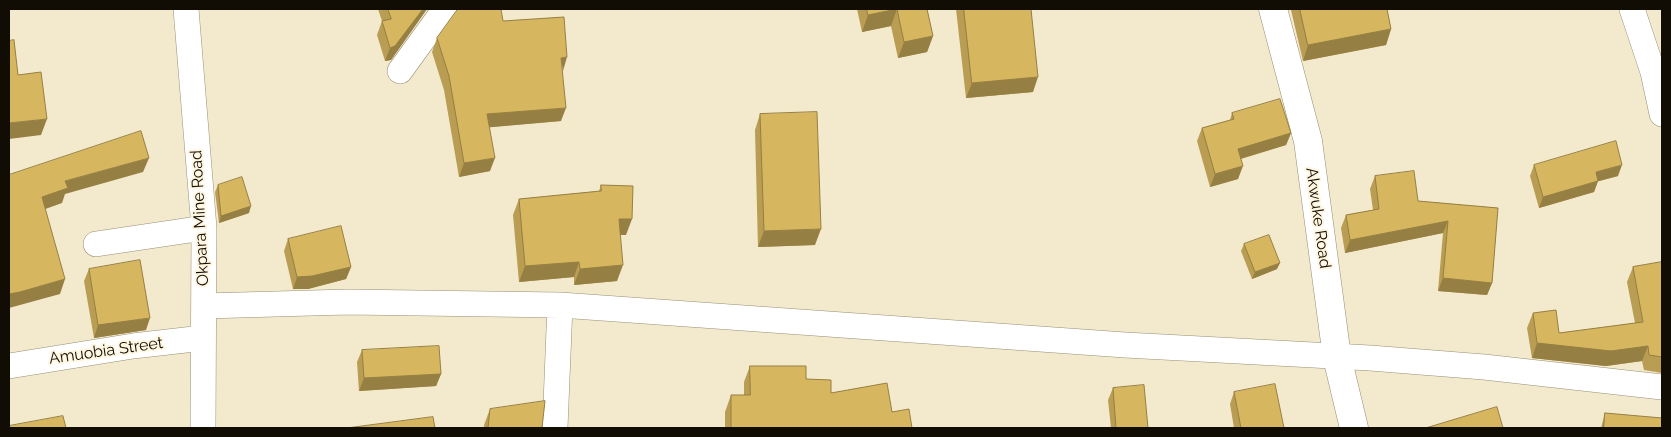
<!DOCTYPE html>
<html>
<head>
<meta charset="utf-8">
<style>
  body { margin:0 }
  #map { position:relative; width:1671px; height:437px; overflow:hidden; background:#f3e9cd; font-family:Raleway,sans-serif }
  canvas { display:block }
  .frame { position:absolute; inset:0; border:10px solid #110d05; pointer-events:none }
</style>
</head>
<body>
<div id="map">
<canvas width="1671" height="437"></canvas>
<div class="frame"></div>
</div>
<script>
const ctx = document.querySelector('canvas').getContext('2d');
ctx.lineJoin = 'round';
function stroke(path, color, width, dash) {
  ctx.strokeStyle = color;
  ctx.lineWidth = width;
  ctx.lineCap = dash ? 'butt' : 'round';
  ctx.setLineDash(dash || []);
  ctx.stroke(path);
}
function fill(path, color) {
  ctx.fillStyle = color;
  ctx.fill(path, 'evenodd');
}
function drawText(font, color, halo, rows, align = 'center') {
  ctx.font = font + ' Raleway,sans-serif';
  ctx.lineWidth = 4;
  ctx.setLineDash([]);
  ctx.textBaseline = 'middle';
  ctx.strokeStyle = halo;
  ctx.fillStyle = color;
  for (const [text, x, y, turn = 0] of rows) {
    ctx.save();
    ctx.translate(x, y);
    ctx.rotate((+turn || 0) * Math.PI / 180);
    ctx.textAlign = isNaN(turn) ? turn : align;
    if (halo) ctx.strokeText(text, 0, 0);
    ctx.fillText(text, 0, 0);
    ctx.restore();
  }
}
const street = new Path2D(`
  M 186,9 L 204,228 L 203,428
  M 1632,9 L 1653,72 L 1662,114
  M 400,71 L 445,9
  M 96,244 L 204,228
  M 204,306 L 348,302 L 560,305 L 1125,345 L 1370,358 L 1484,367 L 1662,387
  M 9,366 L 133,346 L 203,338
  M 555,428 L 560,305`);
const secondary = new Path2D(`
  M 1273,9 L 1308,141 L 1337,357 L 1354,428`);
const wall = new Path2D(`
  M 378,9 L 427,9 L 391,60 L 385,61 L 377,35 L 382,21 Z
  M 857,9 L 927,9 L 933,36 L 927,52 L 898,58 L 891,26 L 862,32 Z
  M 956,9 L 1031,9 L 1033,92 L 966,98 Z
  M 1292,9 L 1387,9 L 1391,29 L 1386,45 L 1303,61 L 1291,10 Z
  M 503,21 L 562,71 L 561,121 L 489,127 L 490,171 L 459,177 L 444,90 L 432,52 L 437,38 Z
  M 1232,113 L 1291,133 L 1286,145 L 1241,159 L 1238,179 L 1210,187 L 1197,141 L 1202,128 L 1230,120 Z
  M 760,114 L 815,245 L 758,247 L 755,130 Z
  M 1534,165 L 1618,176 L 1598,181 L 1594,192 L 1539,208 L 1530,176 Z
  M 1375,176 L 1418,201 L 1498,208 L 1492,283 L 1487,295 L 1438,291 L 1443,233 L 1345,253 L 1341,228 L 1346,215 L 1373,210 L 1370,189 Z
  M 218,185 L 249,213 L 219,223 L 215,192 Z
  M 601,185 L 626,235 L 620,235 L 617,281 L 574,285 L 574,277 L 519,282 L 513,215 L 519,199 L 599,191 Z
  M 288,239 L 351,267 L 346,279 L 308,289 L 293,289 L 284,251 Z
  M 1244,244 L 1277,269 L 1252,279 L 1241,251 Z
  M 1662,262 L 1662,373 L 1644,370 L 1642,361 L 1606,366 L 1532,358 L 1527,328 L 1533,313 L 1559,333 L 1635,323 L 1627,282 L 1633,267 Z
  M 89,269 L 146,330 L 94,338 L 84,281 Z
  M 362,350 L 441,374 L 436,386 L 359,391 L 357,362 Z
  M 750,366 L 806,379 L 831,393 L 892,412 L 912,428 L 725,428 L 725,412 L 731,395 L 744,395 L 744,382 Z
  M 1113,388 L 1148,428 L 1111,428 L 1108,400 Z
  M 1234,392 L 1284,428 L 1234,428 L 1230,404 Z
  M 490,409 L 542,428 L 484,428 L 484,425 Z
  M 1605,413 L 1662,428 L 1601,428 Z`);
const shadedWall = new Path2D(`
  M 423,9 L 427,9 L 391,60 L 385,61 L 390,48 Z
  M 897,9 L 891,26 L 862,32 L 868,15 Z
  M 1391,29 L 1386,45 L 1303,61 L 1308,45 Z
  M 933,36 L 927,52 L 898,58 L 904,42 Z
  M 567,57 L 563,71 L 561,58 Z
  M 1038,77 L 1033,92 L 966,98 L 972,83 Z
  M 566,108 L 561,121 L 482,128 L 487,114 Z
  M 47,119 L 41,135 L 9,139 L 9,123 Z
  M 1291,133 L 1286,145 L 1233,161 L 1238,149 Z
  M 149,158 L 143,172 L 65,194 L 62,203 L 37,212 L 42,197 L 65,181 Z
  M 495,158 L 490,171 L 459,177 L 464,163 Z
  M 1622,165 L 1618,176 L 1592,183 L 1596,172 Z
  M 1243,166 L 1238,179 L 1210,187 L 1215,174 Z
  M 1598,181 L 1594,192 L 1539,208 L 1543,197 Z
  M 251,206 L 249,213 L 219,223 L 221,216 Z
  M 619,219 L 632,219 L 626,235 L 613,235 Z
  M 1448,221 L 1443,233 L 1345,253 L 1350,240 Z
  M 821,229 L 815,245 L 758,247 L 764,231 Z
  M 579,262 L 574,277 L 519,282 L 525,266 Z
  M 1280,263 L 1277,269 L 1252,279 L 1255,272 Z
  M 623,265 L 617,281 L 574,285 L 580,269 Z
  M 351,267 L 346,279 L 308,289 L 293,289 L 297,277 Z
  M 1443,278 L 1492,283 L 1487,295 L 1438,291 Z
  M 65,279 L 60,294 L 9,308 L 9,294 Z
  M 150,318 L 146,330 L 94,338 L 98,325 Z
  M 1537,343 L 1648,346 L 1642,361 L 1606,366 L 1532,358 Z
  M 441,374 L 436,386 L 359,391 L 364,378 Z`);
const building = new Path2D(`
  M 388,9 L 423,9 L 395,46 L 390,48 L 382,21 L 391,19 Z
  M 458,9 L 501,9 L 503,21 L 564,17 L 567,57 L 561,58 L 566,108 L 487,114 L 495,158 L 464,163 L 449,76 L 437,38 Z
  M 867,9 L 927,9 L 933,36 L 904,42 L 897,9 L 868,15 Z
  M 964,9 L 1031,9 L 1038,77 L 972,83 Z
  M 1300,9 L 1387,9 L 1391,29 L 1308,45 Z
  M 14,40 L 18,75 L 41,72 L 47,119 L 9,123 L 9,41 Z
  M 1280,99 L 1291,133 L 1238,149 L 1243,166 L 1215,174 L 1202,128 L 1234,119 L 1232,113 Z
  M 817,112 L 821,229 L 764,231 L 760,114 Z
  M 141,131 L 149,158 L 65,181 L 68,188 L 42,197 L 65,279 L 20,292 L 9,294 L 9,175 Z
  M 1616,141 L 1622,165 L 1596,172 L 1598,181 L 1543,197 L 1534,165 Z
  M 1414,171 L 1418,201 L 1498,208 L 1492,283 L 1443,278 L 1448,221 L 1350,240 L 1346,215 L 1379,209 L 1375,176 Z
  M 242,177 L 251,206 L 221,216 L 218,185 Z
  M 601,185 L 633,186 L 632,219 L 619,219 L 623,265 L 580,269 L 579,262 L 525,266 L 519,199 L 601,191 Z
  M 341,226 L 351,267 L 312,276 L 297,277 L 288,239 Z
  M 1269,235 L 1280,263 L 1255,272 L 1244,244 Z
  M 140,260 L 150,318 L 98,325 L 89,269 Z
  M 1662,262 L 1662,357 L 1649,355 L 1648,346 L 1611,351 L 1537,343 L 1533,313 L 1556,310 L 1559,333 L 1643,322 L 1633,267 Z
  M 439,346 L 441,374 L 364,378 L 362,350 Z
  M 750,366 L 806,366 L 806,379 L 831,380 L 831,393 L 887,383 L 892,412 L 909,409 L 912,428 L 731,428 L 731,395 L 750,395 Z
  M 1275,384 L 1284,428 L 1241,428 L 1234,392 Z
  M 1144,385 L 1148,428 L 1116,428 L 1113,388 Z
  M 545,401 L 542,428 L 488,428 L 490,409 Z
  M 1497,407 L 1503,428 L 1426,428 Z
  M 1605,413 L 1662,418 L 1662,428 L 1604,428 Z
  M 63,416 L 66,428 L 9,428 L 9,426 Z
  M 433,417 L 435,428 L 347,428 Z`);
const streetNames = [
  ["Okpara Mine Road",200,218,-93],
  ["Akwuke Road",1318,218,82],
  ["Amuobia Street",106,351,-8]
];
stroke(street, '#988f75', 26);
stroke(secondary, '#988f75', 29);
stroke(street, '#fff', 25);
stroke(secondary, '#fff', 28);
fill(wall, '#b89d52');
fill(shadedWall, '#967f42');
fill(building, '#d6b65f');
stroke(building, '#967f42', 1);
drawText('16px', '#110d05', '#fff6e0', streetNames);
</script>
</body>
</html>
